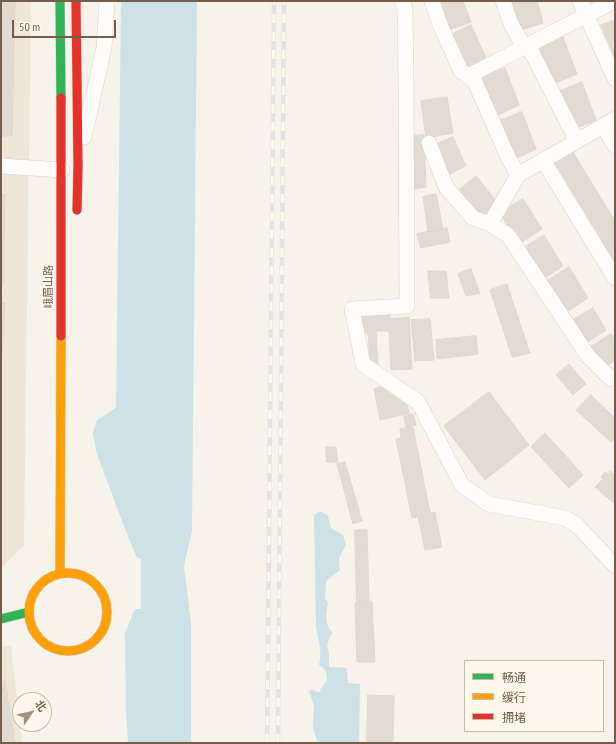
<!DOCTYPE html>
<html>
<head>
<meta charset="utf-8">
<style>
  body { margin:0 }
  #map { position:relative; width:616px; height:744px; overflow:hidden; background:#f7f3ea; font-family:"PT Sans Narrow","Noto Sans SC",sans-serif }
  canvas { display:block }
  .frame { position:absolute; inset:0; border:2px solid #745d4b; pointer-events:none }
  .legend { position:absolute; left:464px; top:660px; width:140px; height:72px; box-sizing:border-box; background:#fff8eb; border:1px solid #c7baab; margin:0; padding:5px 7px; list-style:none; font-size:12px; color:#745d4b }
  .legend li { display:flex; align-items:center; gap:8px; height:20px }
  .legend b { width:20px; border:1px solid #c7baab }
  .north { position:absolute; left:12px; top:692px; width:40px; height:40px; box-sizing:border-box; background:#fff8eb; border:1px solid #c7baab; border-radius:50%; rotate:55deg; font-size:11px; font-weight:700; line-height:16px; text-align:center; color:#745d4b }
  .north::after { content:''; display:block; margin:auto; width:14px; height:18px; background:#a29283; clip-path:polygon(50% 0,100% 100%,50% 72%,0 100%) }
  .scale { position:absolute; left:12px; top:20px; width:104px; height:18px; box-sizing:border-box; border:2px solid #745d4b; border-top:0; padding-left:5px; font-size:12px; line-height:14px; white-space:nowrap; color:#745d4b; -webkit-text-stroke:3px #fff8eb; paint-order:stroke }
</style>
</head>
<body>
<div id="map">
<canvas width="616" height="744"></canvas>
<div class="frame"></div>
<ul class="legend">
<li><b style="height:5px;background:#30b455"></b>畅通</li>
<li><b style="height:5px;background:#ff9f0a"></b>缓行</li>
<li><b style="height:5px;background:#e5322d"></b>拥堵</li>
</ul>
<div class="north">北</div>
<div class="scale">50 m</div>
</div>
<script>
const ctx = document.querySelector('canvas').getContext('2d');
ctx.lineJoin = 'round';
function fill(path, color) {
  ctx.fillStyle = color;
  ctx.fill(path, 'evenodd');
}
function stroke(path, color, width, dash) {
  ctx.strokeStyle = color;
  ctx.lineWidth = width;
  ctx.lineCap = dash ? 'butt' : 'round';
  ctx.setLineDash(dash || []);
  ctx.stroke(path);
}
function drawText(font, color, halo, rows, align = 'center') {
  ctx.font = font + ' "PT Sans Narrow","Noto Sans SC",sans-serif';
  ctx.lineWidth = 3.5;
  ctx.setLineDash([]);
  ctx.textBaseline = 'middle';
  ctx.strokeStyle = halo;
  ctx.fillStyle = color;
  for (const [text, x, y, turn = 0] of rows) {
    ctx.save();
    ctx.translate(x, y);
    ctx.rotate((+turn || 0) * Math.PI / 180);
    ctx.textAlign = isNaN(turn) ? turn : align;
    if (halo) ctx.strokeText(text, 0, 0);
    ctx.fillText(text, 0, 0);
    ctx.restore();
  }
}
const residential = new Path2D(`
  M 1,1 L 31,1 L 24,545 L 1,569 Z
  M 11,645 L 22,743 L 1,743 L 1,647 Z`);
const water = new Path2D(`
  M 121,1 L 197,1 L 192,531 L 184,566 L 191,624 L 191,743 L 128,743 L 126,712 L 125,633 L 135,609 L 141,609 L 141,559 L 136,556 L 122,521 L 96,451 L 93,433 L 97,420 L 110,412 L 116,407 Z
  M 320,511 L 328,516 L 331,528 L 343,535 L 346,545 L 339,558 L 340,570 L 326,581 L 325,598 L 328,602 C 326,613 324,624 332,632 L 327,645 L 329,652 L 329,667 L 347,668 L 348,683 L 360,684 L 359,743 L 318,743 L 313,728 L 314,705 L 309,692 L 311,689 L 316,692 L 320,692 L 321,688 L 327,681 C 327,673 326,669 319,665 C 323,649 317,640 316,625 L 314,515 Z`);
const building = new Path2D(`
  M 1,1 L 15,1 L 12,136 L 1,136 Z
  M 436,1 L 463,1 L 471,22 L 446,31 Z
  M 509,1 L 537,1 L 543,23 L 518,31 Z
  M 615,20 L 615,58 L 601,25 Z
  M 471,25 L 486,58 L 465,69 L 449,36 Z
  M 563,37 L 577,74 L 553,84 L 539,46 Z
  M 505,68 L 519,105 L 496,116 L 482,77 Z
  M 582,82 L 596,120 L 572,130 L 558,92 Z
  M 447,97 L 453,133 L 426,138 L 421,101 Z
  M 522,112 L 536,149 L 513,160 L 499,121 Z
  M 424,135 L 426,187 L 413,189 L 411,136 Z
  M 453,137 L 466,166 L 444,177 L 432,146 Z
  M 571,149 L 615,221 L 615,272 L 548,162 Z
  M 476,176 L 498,203 L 478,220 L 456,193 Z
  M 1,194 L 5,194 L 3,286 L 1,286 Z
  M 436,194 L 443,229 L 428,232 L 423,197 Z
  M 523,199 L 542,229 L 519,244 L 500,213 Z
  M 447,228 L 450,242 L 421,248 L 417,234 Z
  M 544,235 L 563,266 L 541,280 L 522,249 Z
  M 569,267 L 588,298 L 565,313 L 546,282 Z
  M 471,269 L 480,293 L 466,296 L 458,274 Z
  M 428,271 L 446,271 L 449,298 L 431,298 Z
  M 507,284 L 530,353 L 512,357 L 490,290 Z
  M 1,303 L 5,303 L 1,369 Z
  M 593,308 L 606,330 L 586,343 L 573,320 Z
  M 390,314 L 390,319 L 409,317 L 412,369 L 391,370 L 389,331 L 376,331 L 378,365 L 370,361 L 368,333 L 363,333 L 362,316 Z
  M 430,319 L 434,360 L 415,361 L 411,320 Z
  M 611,334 L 615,341 L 615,361 L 601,368 L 591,347 Z
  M 476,336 L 478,354 L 437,359 L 436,340 Z
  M 569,364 L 586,384 L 573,395 L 556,375 Z
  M 381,387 L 407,405 L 409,413 L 380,420 L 374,389 Z
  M 489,392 L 529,445 L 485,480 L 444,426 Z
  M 591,395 L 615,418 L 615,438 L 611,442 L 576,410 Z
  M 413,414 L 416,425 L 406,427 L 404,416 Z
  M 413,427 L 430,513 L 435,512 L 442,547 L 425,550 L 418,517 L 412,518 L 396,439 L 401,438 L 400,429 Z
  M 545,433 L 583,475 L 569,488 L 531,447 Z
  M 326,447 L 336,447 L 338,462 L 327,462 Z
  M 345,462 L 362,521 L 353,524 L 337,464 Z
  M 610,471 L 615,475 L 615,504 L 595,487 L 603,479 L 601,477 L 605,472 L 608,474 Z
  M 355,530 L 367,530 L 369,602 L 357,602 Z
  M 372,602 L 375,662 L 357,662 L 355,603 Z
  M 5,681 L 15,743 L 1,743 L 1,682 Z
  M 368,695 L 394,696 L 393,743 L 367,743 Z`);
const street = new Path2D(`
  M 402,1 L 405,9 L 406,82 L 407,306 L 352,309 L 363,364 L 418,402 L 462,485 L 489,504 L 565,518 L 578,526 L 615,566
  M 432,1 L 441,27 L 461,71 L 474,80 L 508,157 L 518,175 L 615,119
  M 503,1 L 511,24 L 524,47
  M 580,1 L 615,79
  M 528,45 L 577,141
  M 468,76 L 614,1
  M 603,126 L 615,146
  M 84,137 L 104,48 L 107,1
  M 429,143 L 446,187 L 473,218 L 490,224
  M 543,160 L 615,278
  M 1,166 L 62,170
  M 518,175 L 490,224 L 508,235 L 588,356 L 611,379`);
const fast = new Path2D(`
  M 60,1 L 61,98
  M 1,619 L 29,612`);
const slow = new Path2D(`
  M29 612a39 39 0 1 1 78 0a39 39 0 1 1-78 0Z
  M 60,574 L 61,336`);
const jam = new Path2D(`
  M 76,1 L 78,165 L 77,210
  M 61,98 L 61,336`);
const rail = new Path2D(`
  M 267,743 L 274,1
  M 278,743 L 284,1`);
const streetNames = [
  ["峨眉山路",49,287,-90]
];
fill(residential, '#f0e6d8');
fill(water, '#cce2e6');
fill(building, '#e3dbd2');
stroke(building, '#e0d7cc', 1);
stroke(street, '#d6d0c9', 16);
stroke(fast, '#d6d0c8', 10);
stroke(slow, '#d6d0c8', 10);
stroke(jam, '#d6d0c8', 10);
stroke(street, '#fefdfc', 15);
stroke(fast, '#30b455', 9);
stroke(slow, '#ff9f0a', 9);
stroke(jam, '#e5322d', 9);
stroke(rail, '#e5e2e5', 4.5);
stroke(rail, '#fff8eb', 3, [9]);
drawText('11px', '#745d4b', '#fff8eb', streetNames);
</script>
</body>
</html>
